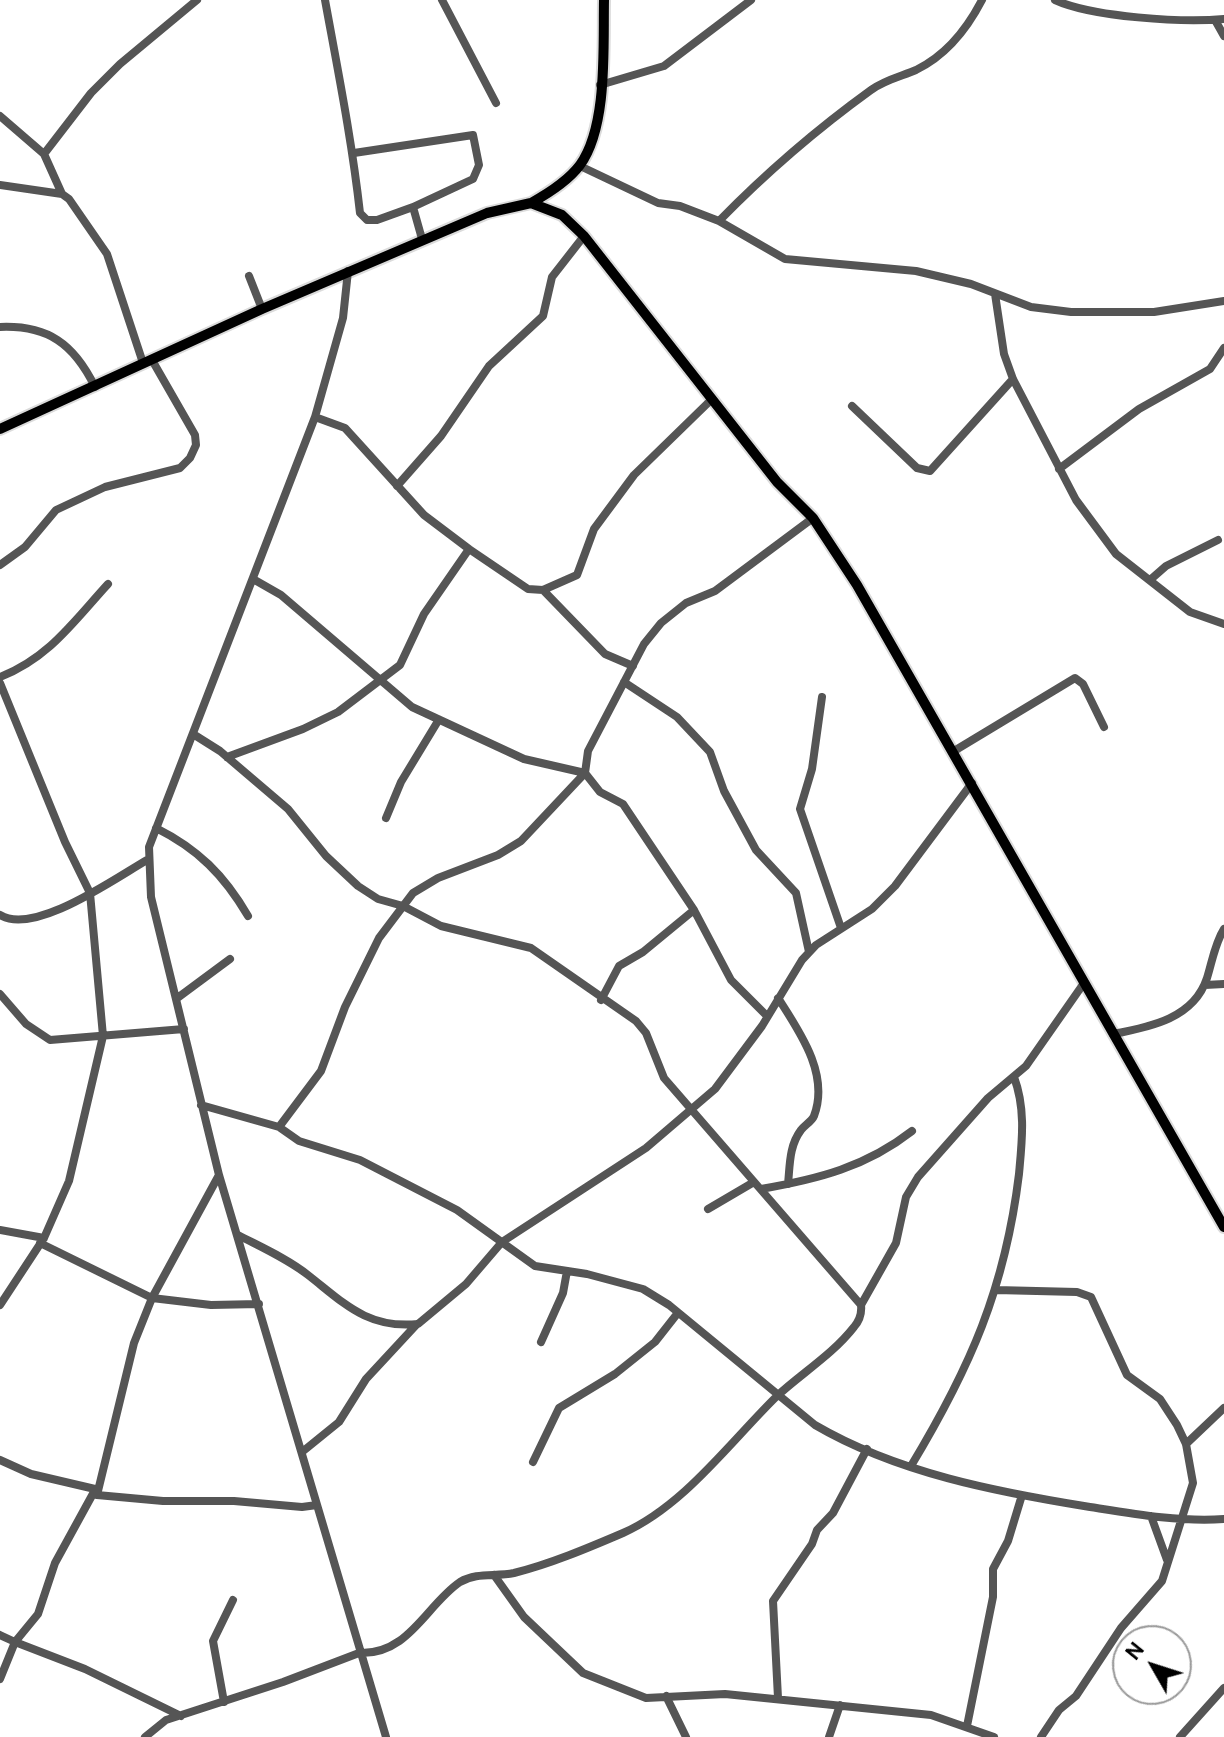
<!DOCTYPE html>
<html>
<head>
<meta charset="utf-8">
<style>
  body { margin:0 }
  #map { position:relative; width:1224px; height:1737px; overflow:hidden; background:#fff; font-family:Cabin,sans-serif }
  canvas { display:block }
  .north { position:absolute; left:1112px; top:1625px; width:80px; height:80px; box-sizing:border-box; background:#fff; border:2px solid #999; border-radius:50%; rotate:309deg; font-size:22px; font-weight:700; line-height:32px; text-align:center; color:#000 }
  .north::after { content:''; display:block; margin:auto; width:28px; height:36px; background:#000; clip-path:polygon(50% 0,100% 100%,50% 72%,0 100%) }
</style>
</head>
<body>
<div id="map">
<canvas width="1224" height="1737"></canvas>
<div class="north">N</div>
</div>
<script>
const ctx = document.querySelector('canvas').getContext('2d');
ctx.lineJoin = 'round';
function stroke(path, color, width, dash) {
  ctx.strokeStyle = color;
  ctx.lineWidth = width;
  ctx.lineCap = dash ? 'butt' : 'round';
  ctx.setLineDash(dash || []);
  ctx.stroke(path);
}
const minor = new Path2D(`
  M 325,0 C 338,71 352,141 360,213 L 367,220 L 377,220 L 413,207 L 422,239
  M 442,0 L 496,103
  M 1055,0 C 1092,17 1183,23 1224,19
  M 1215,20 L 1224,36
  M 600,85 L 664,66 L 751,0
  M 0,116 L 44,154 L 62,194
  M 354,153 L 473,135 L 479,165 L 473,179 L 413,207
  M 44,154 L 91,93 L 120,64 L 197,0
  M 580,166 L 658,203 L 680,206 L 719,221 L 785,259 L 916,271 L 971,284 L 1031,307 L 1071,312 L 1154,312 L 1224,301
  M 0,185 L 62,194 L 69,199 L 107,254 L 143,363
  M 719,221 C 766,173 817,129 871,90 C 884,80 902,76 916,70 C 947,55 967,29 982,0
  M 348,271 L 343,318 L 315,417 L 149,847 L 151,897 L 219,1175 L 386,1737
  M 249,276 L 262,309
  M 995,294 L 1004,354 L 1013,379 L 1076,500 L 1116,554 L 1190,612 L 1224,624
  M 0,327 C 48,325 74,344 95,387
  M 852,406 L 917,468 L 930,471 L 1013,379
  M 315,417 L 345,428 L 424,515 L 469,549
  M 1059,469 L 1139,409 L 1210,369 L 1224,348
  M 397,486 L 441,436 L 489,366 L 543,316 L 552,277 L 584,236
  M 0,565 L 25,547 L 56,510 L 105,487 L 180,468 L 190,458 L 196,445 L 195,435 L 152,360
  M 253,579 L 281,595 L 412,707 L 524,759 L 585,773 L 600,792 L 623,804 L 694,910 L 731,980 L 767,1016
  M 1150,580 L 1166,566 L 1218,540
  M 543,590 L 577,575 L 594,529 L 634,475 L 711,400
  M 0,677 C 49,658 74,621 108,584
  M 624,682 L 677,717 L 710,752 L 724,791 L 756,850 L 796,893 L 809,952
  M 0,683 L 65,842 L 90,893 L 103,1036 L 69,1181 L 44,1238 L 0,1305
  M 822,697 L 812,769 L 800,809 L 841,928
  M 954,751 L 1075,678 L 1083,684 L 1104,727
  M 227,757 L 303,729 L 338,712 L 400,665 L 424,614 L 469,549 L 528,589 L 543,590 L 605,654 L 633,666
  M 386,818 L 401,782 L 438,721
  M 156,828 C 198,849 224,875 248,916
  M 0,915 C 34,936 114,879 147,860
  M 1205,985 L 1224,984
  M 0,994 L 26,1024 L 50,1040 L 184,1029
  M 778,998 C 799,1031 830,1074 814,1116 C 812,1121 805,1125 801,1130 C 789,1146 790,1165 788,1184
  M 176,999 L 230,959
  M 601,1000 L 619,966 L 643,952 L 694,910
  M 1113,1034 C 1151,1027 1194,1018 1207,978 C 1212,962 1215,943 1224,929
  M 201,1105 L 279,1127 L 299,1141 L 360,1160 L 457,1210 L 535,1266 L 587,1274 L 643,1289 L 669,1305 L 815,1425 C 897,1473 997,1492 1090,1507 C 1134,1514 1179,1522 1224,1519
  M 279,1127 L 321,1071 L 345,1007 L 379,938 L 413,893 L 438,878 L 498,855 L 521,841 L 585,773 L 588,751 L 644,644 L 661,623 L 686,603 L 715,591 L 813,518
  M 761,1189 C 818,1179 866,1167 912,1131
  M 708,1209 L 754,1182
  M 0,1230 L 44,1238
  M 238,1235 C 261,1247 288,1259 308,1275 C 344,1303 367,1329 418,1324 L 466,1284 L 502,1242 L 646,1148 L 715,1089 L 762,1026 L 802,960 L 816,945 L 872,909 L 895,886 L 972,783
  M 40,1243 L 152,1298 L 211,1305 L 259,1304
  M 996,1290 L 1077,1292 L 1091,1297 L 1127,1375 L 1160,1399 L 1177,1425 L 1186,1444 L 1193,1483 L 1162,1581 L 1121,1628 L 1076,1696 L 1059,1710 L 1041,1737
  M 861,1305 L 896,1243 L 906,1197 L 918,1177 L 988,1098 L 1026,1066 L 1084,983
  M 541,1342 L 563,1293 L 567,1271
  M 1186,1444 L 1224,1408
  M 302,1452 L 339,1422 L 366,1379 L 417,1324
  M 0,1460 L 31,1474 L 95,1489 L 97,1495 L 163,1501 L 234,1501 L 302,1507 L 317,1505
  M 533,1462 L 559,1408 L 615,1374 L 655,1342 L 677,1314
  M 911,1466 C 970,1368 1005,1289 1019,1174 C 1022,1141 1026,1109 1014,1077
  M 97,1495 L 134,1343 L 152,1298 L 219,1175
  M 1151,1516 L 1167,1560
  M 494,1575 L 524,1617 L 583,1673 L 646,1698 L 725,1694 L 931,1715 L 994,1737
  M 0,1635 L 15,1642 L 38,1614 L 55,1563 L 95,1490
  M 0,1679 L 15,1642 L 85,1669 L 181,1716
  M 666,1696 L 686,1737
  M 778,1698 L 773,1601 L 812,1544 L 817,1530 L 833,1513 L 867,1449
  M 224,1702 L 213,1641 L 233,1600
  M 967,1726 L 993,1597 L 993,1569 L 1008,1541 L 1022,1495
  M 145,1737 L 166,1720 L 283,1682 L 359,1653 C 409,1655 426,1605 460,1582 C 477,1572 495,1577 514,1573 C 550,1564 588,1548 623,1533 C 684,1506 730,1442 777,1396 C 802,1373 833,1354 854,1327 C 860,1320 862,1314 861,1305 L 664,1078 L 646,1033 L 636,1021 L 531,948 L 441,926 L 403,906 L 378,899 L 358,886 L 326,856 L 288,809 L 220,751 L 193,734
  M 829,1737 L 840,1705
  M 1180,1737 L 1224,1688`);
const major = new Path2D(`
  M 531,203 C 549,193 568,181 580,165 C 608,126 603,47 604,0
  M 0,429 L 262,309 L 487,213 L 531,203 L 562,215 L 584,236 L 777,482 L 813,518 L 857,585 L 1224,1227`);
stroke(major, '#dbdbdb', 14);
stroke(minor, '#555', 8);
stroke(major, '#000', 10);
</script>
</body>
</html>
